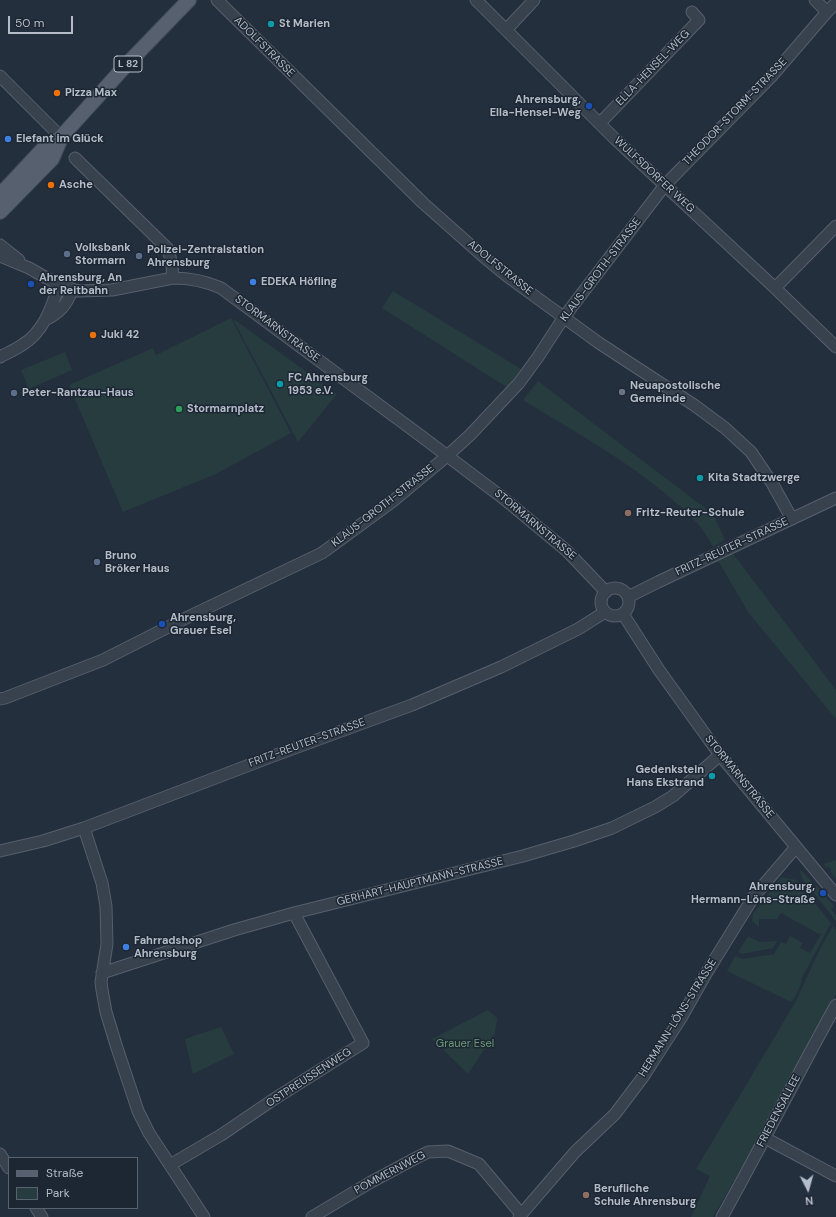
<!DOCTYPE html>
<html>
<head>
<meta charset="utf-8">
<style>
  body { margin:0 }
  #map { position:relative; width:836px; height:1217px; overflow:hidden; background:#242f3e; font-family:"DM Sans",sans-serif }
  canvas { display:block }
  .legend { position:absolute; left:8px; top:1157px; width:130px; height:52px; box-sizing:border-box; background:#1d2633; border:1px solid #59626f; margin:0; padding:5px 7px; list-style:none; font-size:12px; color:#b4bcc9 }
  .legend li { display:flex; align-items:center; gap:8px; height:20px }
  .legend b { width:20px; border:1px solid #59626f }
  .north { position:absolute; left:788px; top:1169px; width:40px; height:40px; -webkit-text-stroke:3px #1d2633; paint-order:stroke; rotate:174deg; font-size:11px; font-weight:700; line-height:16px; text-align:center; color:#b4bcc9 }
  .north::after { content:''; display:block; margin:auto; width:14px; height:18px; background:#b4bcc9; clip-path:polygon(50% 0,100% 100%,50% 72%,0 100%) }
  .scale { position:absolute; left:8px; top:16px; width:65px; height:18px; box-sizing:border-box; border:2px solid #b4bcc9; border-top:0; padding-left:5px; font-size:12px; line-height:14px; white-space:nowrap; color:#b4bcc9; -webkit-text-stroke:3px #1d2633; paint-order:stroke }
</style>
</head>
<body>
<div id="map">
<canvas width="836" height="1217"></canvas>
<ul class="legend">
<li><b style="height:5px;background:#56606e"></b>Straße</li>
<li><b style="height:11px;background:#263c3f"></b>Park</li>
</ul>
<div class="north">N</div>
<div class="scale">50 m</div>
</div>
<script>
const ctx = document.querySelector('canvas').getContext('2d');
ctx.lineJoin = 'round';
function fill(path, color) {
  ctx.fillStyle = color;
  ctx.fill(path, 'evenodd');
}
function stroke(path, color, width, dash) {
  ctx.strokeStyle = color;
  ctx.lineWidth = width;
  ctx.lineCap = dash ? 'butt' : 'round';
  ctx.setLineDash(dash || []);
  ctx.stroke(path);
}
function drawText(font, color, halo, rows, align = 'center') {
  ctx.font = font + ' "DM Sans",sans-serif';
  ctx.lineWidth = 3;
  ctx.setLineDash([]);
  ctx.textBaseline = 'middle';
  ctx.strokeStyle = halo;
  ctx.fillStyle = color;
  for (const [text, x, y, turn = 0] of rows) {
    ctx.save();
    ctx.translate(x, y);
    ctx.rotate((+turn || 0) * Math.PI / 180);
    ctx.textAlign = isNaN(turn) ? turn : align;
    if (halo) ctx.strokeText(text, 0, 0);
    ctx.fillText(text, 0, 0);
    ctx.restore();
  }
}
const green = new Path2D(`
  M 393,291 L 521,369 L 508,388 L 382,308 Z
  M 231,318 L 291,433 L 216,474 L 123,512 L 69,385 L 153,348 L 156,355 Z
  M 235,320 L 337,394 L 298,442 L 234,321 Z
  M 65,352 L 72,370 L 29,389 L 21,370 Z
  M 538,381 L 602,430 L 713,514 L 725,540 L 713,547 C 708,538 703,529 696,522 C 647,471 583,437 523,400 Z
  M 731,551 L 836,690 L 836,719 L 748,612 L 717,559 Z
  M 836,860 L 836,879 L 830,871 L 831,869 L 828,866 L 827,868 L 824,864 Z
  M 800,870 L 802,871 L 814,884 L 811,890 C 807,885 800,878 800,870 Z
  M 781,877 L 796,880 L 831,923 L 801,980 L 802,981 C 799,988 796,997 791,1002 L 727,971 L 735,956 L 743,959 L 774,954 L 781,942 L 786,944 L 790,936 L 803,943 L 800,948 L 810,953 L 821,934 L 820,933 L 819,934 L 781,913 L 777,919 L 759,919 L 759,927 L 752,921 L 753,914 Z
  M 816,885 L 834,906 L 831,909 L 836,915 L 836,921 L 813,892 Z
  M 833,926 L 836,930 L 836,995 L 810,1038 L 810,1044 L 789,1085 L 713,1217 L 691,1217 L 710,1176 L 696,1169 L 796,1001 L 822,945 Z
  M 748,936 L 759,942 L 777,941 L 773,948 L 742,954 L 738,952 Z
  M 488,1010 L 497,1018 L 495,1033 L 468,1074 L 432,1039 Z
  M 221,1027 L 234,1054 L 193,1074 L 185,1039 Z`);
const minor = new Path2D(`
  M 217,0 L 423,203 L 485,258 L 507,276 L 599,343 L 694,405 L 725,428 L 751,452 L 772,483 L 792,519
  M 476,0 L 614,138 L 775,288 L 836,347
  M 815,0 L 827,12
  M 506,30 L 534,0
  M 0,76 L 61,137
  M 600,123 L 699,20 L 692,12
  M 75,158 L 168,249 L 172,265 L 173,278
  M 0,245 L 19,260
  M 0,256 L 29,268 L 59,285 L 78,291 L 112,290 L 173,278 C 190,278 205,281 221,288 L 421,436 L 503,498 L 567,551 L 606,592
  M 775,288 L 836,226
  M 45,320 C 59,313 67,305 72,290
  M 0,357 C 7,353 15,350 22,345 C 43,333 52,307 59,285
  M601 602a14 14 0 1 1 28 0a14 14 0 1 1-28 0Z
  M 628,597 L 658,582 L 836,498
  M 623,614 L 659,670 L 720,755 L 836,895
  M 0,699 L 5,698 L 103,660 L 190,616 L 322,553 L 393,501 L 447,456 L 470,435 L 519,383 L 538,357 L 564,317 L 665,185 L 771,77 L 827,12 L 836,3
  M 84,828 L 102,883 L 106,906 L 107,944 L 101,982 L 102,990 L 106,1012 L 117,1048 L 138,1111 L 149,1133 L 204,1217
  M 0,851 L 43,841 L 84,828 L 273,756 L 412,705 L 501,667 L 578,629 L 605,612
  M 102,973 L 234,930 L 294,913 L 523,856 L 574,841 L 612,828 L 655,807 L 673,796 L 720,755
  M 765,1138 L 836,1176
  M 0,1154 L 9,1168
  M 170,1165 L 221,1135 L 271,1101 L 363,1043 L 294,913
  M 36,1208 L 42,1217
  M 312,1217 L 371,1182 L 416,1158 L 428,1152 L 448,1151 L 479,1164 L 521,1214
  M 519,1217 L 575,1152 L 615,1114 L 643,1077 L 681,1018 L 707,972 L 754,896 L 796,847
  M 722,1217 C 761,1147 797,1075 836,1005`);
const major = new Path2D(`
  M 0,195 L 43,149 L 61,137 L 129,62 L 189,0
  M 0,212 L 52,159 L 61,138`);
const markers = [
  [271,24,4,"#0f9aa8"],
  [57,93,4,"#e8710a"],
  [589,106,4,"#1a4fb4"],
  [8,139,4,"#3f7fe0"],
  [51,185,4,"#e8710a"],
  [67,254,4,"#5c6f8a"],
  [139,256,4,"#5c6f8a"],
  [253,282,4,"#3f7fe0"],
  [31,284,4,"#1a4fb4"],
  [93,335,4,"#e8710a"],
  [280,384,4,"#0f9aa8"],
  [622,392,4,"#6b7280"],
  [14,393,4,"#5c6f8a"],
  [179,409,4,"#2e9e5b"],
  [700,478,4,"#0f9aa8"],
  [628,513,4,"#8d6e63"],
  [97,562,4,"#5c6f8a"],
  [162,624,4,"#1a4fb4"],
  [712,776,4,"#0f9aa8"],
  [823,893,4,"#1a4fb4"],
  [126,947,4,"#3f7fe0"],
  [586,1195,4,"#8d6e63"]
];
const shields = [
  [128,64,28]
];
const shieldNames = [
  ["L 82",128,64]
];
const poiNames = [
  ["St Marien",279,24],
  ["Pizza Max",65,93],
  ["Ahrensburg,",581,100,"right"],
  ["Ella-Hensel-Weg",581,113,"right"],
  ["Elefant im Glück",16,139],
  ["Asche",59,185],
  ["Volksbank",75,248],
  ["Stormarn",75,261],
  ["Polizei-Zentralstation",147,250],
  ["Ahrensburg",147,263],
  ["Ahrensburg, An",39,278],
  ["der Reitbahn",39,291],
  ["EDEKA Höfling",261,282],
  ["Juki 42",101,335],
  ["FC Ahrensburg",288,378],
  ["1953 e.V.",288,391],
  ["Neuapostolische",630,386],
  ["Gemeinde",630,399],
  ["Peter-Rantzau-Haus",22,393],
  ["Stormarnplatz",187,409],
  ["Kita Stadtzwerge",708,478],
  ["Fritz-Reuter-Schule",636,513],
  ["Bruno",105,556],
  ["Bröker Haus",105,569],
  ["Ahrensburg,",170,618],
  ["Grauer Esel",170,631],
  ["Gedenkstein",704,770,"right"],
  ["Hans Ekstrand",704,783,"right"],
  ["Ahrensburg,",815,887,"right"],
  ["Hermann-Löns-Straße",815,900,"right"],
  ["Fahrradshop",134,941],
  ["Ahrensburg",134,954],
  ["Berufliche",594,1189],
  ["Schule Ahrensburg",594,1202]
];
const streetNames = [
  ["ADOLFSTRASSE",264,47,45],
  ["ELLA-HENSEL-WEG",653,68,-46],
  ["THEODOR-STORM-STRASSE",735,112,-46],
  ["WULFSDORFER WEG",654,175,43],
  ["ADOLFSTRASSE",500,268,39],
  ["KLAUS-GROTH-STRASSE",601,270,-53],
  ["STORMARNSTRASSE",277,329,37],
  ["KLAUS-GROTH-STRASSE",383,506,-38],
  ["STORMARNSTRASSE",535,525,40],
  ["FRITZ-REUTER-STRASSE",732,547,-25],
  ["FRITZ-REUTER-STRASSE",307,743,-20],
  ["STORMARNSTRASSE",739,777,51],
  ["GERHART-HAUPTMANN-STRASSE",420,882,-14],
  ["HERMANN-LÖNS-STRASSE",678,1018,-58],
  ["OSTPREUSSENWEG",309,1078,-33],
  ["FRIEDENSALLEE",779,1111,-62],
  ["POMMERNWEG",390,1173,-28]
];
const parkNames = [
  ["Grauer Esel",465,1044]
];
fill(green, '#263c3f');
stroke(minor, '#565f6c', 13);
stroke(major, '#414a57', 16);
stroke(minor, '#38414e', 11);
stroke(major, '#56606e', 14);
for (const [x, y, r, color] of markers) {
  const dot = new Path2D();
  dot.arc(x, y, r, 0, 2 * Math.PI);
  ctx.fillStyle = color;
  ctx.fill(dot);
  stroke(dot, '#1d2633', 1.5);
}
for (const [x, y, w] of shields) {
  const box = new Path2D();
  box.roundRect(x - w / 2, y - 8, w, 16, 3);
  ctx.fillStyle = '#1d2633';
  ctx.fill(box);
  stroke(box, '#b4bcc9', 1);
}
drawText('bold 10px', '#b4bcc9', null, shieldNames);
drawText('bold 11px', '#b4bcc9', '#1d2633', poiNames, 'left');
drawText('11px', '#b4bcc9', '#1d2633', streetNames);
drawText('11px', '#6b9a76', '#1d2633', parkNames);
</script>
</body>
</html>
